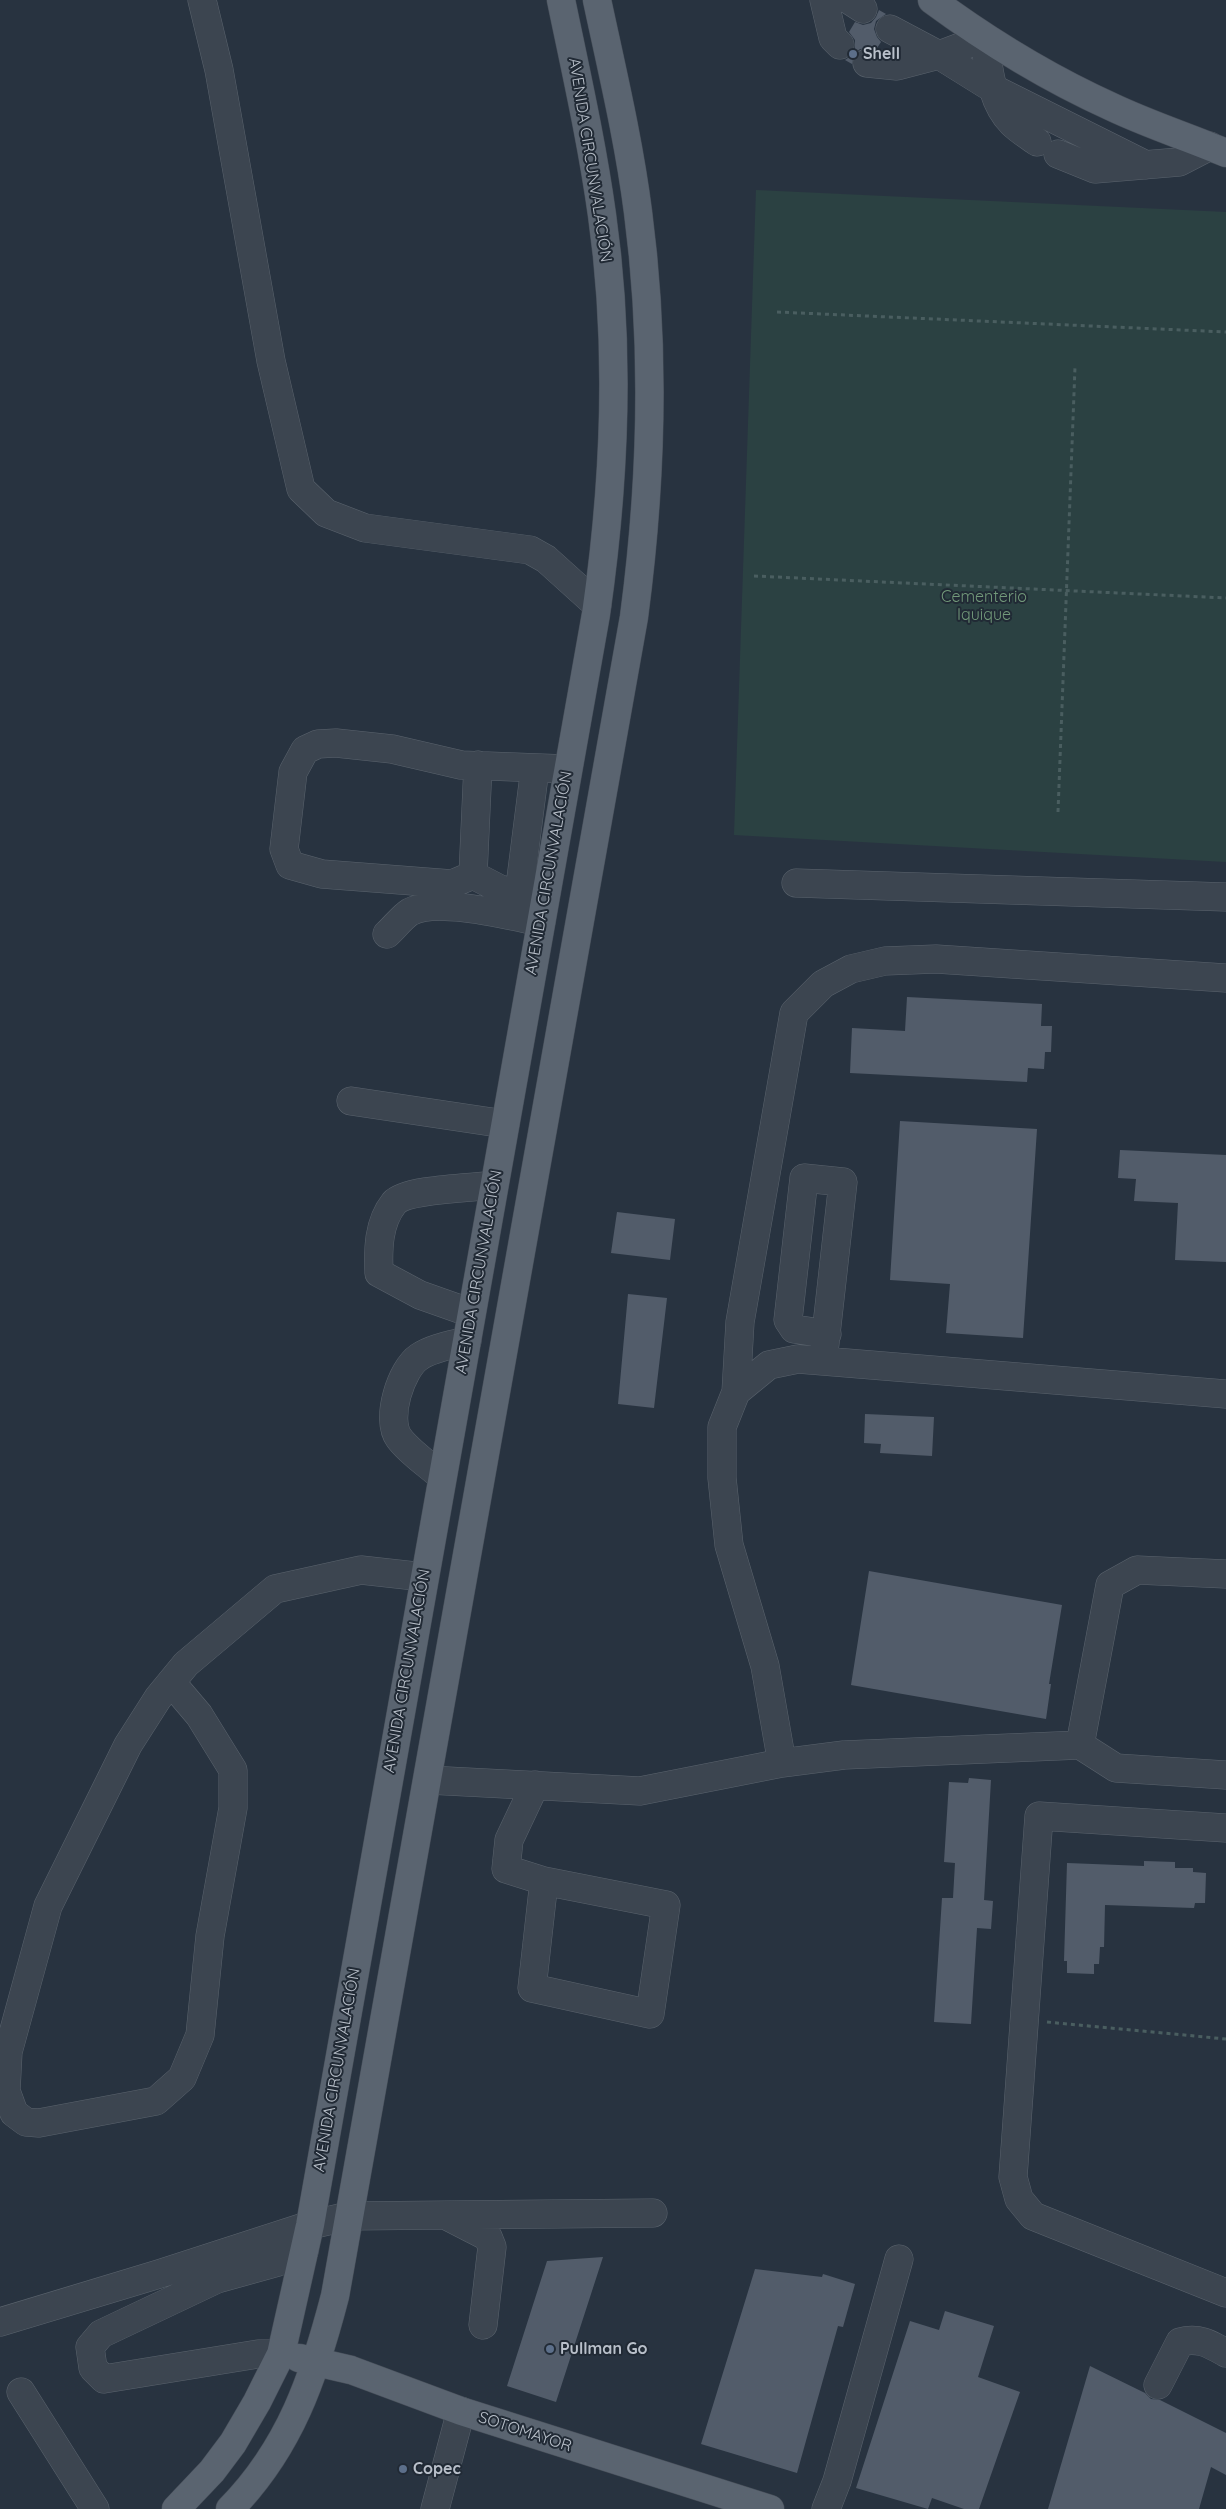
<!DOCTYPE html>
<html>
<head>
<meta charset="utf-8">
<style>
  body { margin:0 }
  canvas { display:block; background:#283340 }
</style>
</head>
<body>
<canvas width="1226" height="2509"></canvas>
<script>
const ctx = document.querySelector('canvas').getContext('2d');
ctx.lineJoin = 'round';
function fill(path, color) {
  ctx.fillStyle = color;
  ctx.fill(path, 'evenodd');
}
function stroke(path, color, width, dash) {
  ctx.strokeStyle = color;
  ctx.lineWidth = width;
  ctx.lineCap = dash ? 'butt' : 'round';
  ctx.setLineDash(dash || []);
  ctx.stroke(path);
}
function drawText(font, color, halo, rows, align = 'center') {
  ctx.font = font + ' Quicksand,sans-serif';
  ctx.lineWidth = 4;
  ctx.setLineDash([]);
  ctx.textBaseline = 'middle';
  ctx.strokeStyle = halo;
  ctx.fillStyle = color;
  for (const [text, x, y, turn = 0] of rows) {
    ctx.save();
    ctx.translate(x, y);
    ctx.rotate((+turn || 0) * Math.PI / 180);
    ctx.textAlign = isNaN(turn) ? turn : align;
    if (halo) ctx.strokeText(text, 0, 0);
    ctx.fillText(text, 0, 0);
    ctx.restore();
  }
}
const green = new Path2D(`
  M 756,190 L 1226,212 L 1226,862 L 734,835 Z`);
const building = new Path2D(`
  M 879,10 L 886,14 L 876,21 L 874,29 L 877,37 L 881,42 L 877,48 L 860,49 L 854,54 L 852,64 L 845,60 L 851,56 L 855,49 L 855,40 L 849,32 L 855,22 L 863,25 L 871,23 L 876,17 Z
  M 907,997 L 1042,1004 L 1041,1026 L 1052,1026 L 1051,1052 L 1045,1052 L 1044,1069 L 1028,1068 L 1027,1082 L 850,1073 L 852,1028 L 905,1031 Z
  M 900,1121 L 1037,1129 L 1023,1338 L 946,1333 L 950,1284 L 890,1280 Z
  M 1120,1150 L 1226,1155 L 1226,1262 L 1175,1260 L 1178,1203 L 1134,1201 L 1136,1179 L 1118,1178 Z
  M 617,1212 L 675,1219 L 670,1260 L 611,1253 Z
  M 628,1294 L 667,1298 L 654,1408 L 618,1404 Z
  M 865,1414 L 934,1417 L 932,1456 L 880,1453 L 881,1444 L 864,1443 Z
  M 869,1571 L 1062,1605 L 1049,1684 L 1051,1684 L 1046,1719 L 851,1685 Z
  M 969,1778 L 991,1780 L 984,1900 L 993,1901 L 991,1929 L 977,1928 L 971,2024 L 934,2022 L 942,1898 L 953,1898 L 955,1863 L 944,1862 L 949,1782 L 968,1783 Z
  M 1144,1861 L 1175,1862 L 1175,1868 L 1193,1868 L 1193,1872 L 1206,1873 L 1205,1903 L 1195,1903 L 1194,1908 L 1105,1905 L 1104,1947 L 1100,1947 L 1099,1964 L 1094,1964 L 1094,1974 L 1067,1973 L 1067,1961 L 1064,1961 L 1067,1863 L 1144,1866 Z
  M 603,2257 L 556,2402 L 507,2386 L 547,2261 Z
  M 755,2269 L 822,2277 L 823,2274 L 855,2284 L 843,2327 L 838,2326 L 797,2473 L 701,2444 Z
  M 945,2311 L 994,2326 L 978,2377 L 1020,2392 L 979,2509 L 964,2509 L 932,2498 L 928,2509 L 856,2488 L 910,2321 L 939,2330 Z
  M 1090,2366 L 1145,2393 L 1151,2399 L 1160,2400 L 1226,2433 L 1226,2475 L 1211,2467 L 1199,2509 L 1048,2509 Z`);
const path = new Path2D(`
  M 777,312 L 1226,332
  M 754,576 L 1226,598
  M 1058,812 L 1075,367
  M 1047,2022 L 1226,2039`);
const minor = new Path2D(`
  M 202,0 L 219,70 L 271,361 L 301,489 L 326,513 L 365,528 L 530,550 L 546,559 L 597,605
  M 824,0 L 833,38 L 840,45
  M 849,0 L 863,9
  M 890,29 L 939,55 L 992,88 L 1146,165
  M 867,63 L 897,66 L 939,55 L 984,38 C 989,67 990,101 1012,123 C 1019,130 1029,136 1037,142
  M 1058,154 L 1095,169 L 1179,162 L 1210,146
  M 473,875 L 452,884 L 322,874 L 290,865 L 284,849 L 293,772 L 305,750 L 318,744 L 336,743 L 392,749 L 461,765 L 567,769
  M 473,875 L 478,765
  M 473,875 L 500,889 L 536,899
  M 796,883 L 1226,897
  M 519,894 L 535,768
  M 387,934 C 394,928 402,917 410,912 C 436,897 511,916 541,922
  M 351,1101 L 505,1124
  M 471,1313 L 420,1295 L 379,1273 C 378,1250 378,1223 394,1203 C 406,1189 474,1188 494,1185
  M 823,1361 L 843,1182 L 804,1178 L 788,1320 L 794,1329 L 827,1334
  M 736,1392 L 740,1322 L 794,1013 L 823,984 L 851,969 L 885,961 L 936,959 L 1226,978
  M 442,1477 C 429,1465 409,1452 399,1438 C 385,1419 401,1369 419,1357 C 432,1348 451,1345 467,1341
  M 171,1682 L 199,1715 L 233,1770 L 233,1808 L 210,1936 L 200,2035 L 182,2078 L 156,2101 L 39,2123 L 26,2122 L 14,2113 L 6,2091 L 8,2052 L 48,1906 L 128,1745 L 158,1698 L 186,1664 L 275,1589 L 361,1570 L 424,1577
  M 1080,1745 L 1116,1768 L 1226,1775
  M 782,1763 L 765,1666 L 729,1545 L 722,1478 L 722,1427 L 736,1392 L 769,1365 L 798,1359 L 1226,1394
  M 428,1780 L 640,1791 L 782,1763 L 844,1755 L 1080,1745 L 1110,1585 L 1137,1570 L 1226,1574
  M 535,1785 L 509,1840 L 506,1869 L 544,1881 L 532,1988 L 650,2014 L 666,1905 L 544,1881
  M 1226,1828 L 1039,1816 L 1013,2177 L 1019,2199 L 1033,2216 L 1226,2293
  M 449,2217 L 488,2237 L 492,2247 L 483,2325
  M 0,2322 L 159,2274 L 310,2225 L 349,2216 L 653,2213
  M 281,2354 L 258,2354 L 104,2379 L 93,2368 L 90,2347 L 101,2334 L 217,2279 L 278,2262 L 304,2251
  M 1158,2385 L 1180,2342 C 1199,2337 1210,2344 1226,2353
  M 21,2392 L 95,2509
  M 435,2509 L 461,2411
  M 826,2509 L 837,2481 L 899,2259`);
const major = new Path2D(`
  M 932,0 C 989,42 1048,78 1112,107 C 1150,125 1188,137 1226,153
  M 299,2358 L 351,2370 L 461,2411 L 770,2509
  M 176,2509 L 212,2471 L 233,2443 L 257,2402 L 281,2354 L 310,2225 L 596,614 C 615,482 621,348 602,215 C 592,143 576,72 561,0
  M 230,2509 C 290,2448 314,2377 335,2296 L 634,617 C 652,481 656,348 638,212 C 629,141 612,70 597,0`);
const markers = [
  [853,54,5,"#5c6f8a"],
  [550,2349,5,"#5c6f8a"],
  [403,2469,5,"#5c6f8a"]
];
const poiNames = [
  ["Shell",863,54],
  ["Pullman Go",560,2349],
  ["Copec",413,2469]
];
const streetNames = [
  ["AVENIDA CIRCUNVALACIÓN",590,160,81],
  ["AVENIDA CIRCUNVALACIÓN",549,873,-80],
  ["AVENIDA CIRCUNVALACIÓN",479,1272,-80],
  ["AVENIDA CIRCUNVALACIÓN",407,1671,-80],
  ["AVENIDA CIRCUNVALACIÓN",337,2070,-80],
  ["SOTOMAYOR",525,2432,18]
];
const parkNames = [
  ["Cementerio",984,597],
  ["Iquique",984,615]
];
fill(green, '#2b4142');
fill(building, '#525c6a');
stroke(minor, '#5a636d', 29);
stroke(major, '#464e59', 29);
stroke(path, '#4a5e60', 3, [4, 4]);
stroke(minor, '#3c4550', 28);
stroke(major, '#5a6470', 28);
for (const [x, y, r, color] of markers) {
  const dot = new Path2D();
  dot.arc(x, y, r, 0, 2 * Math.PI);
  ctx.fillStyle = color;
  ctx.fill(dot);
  stroke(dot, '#212a35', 2);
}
drawText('bold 16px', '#b9c0ca', '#212a35', poiNames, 'left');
drawText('16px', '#b9c0ca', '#212a35', streetNames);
drawText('16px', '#72997a', '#212a35', parkNames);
</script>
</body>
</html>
